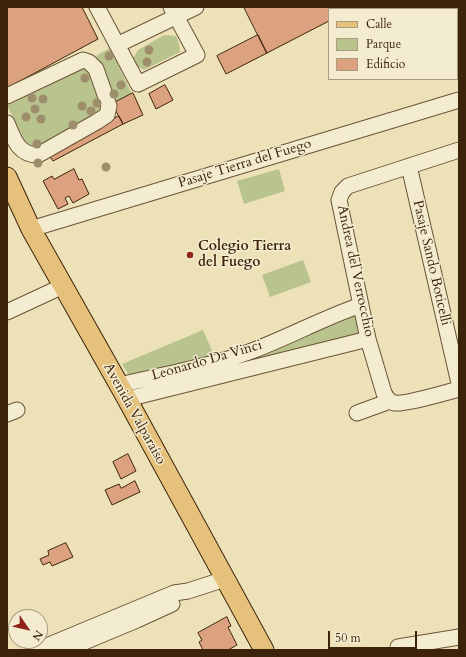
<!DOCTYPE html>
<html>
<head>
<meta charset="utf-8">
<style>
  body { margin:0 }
  #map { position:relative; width:466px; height:657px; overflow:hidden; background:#ede2b7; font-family:Cardo,serif }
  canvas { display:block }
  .frame { position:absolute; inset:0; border:8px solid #3e230b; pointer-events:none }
  .legend { position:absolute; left:328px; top:8px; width:130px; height:72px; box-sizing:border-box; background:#f3ecd0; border:1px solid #ab9c81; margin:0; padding:5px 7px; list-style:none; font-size:12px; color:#3e230b }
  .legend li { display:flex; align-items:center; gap:8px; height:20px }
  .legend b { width:20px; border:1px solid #ab9c81 }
  .north { position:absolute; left:8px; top:609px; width:40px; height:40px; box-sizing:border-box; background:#f3ecd0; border:1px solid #ab9c81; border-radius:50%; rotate:124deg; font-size:11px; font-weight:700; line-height:16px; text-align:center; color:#3e230b }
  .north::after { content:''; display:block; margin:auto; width:14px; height:18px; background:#8f2418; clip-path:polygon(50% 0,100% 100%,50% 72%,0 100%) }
  .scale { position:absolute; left:328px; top:631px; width:89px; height:18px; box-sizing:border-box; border:2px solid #3e230b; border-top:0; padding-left:5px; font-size:12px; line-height:14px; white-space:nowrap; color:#3e230b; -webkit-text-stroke:3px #f3ecd0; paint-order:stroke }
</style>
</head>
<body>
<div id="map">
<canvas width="466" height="657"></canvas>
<div class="frame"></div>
<ul class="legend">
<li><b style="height:5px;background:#e6c17c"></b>Calle</li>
<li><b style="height:11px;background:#b8c38e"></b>Parque</li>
<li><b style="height:11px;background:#dca27f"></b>Edificio</li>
</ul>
<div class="north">N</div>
<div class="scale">50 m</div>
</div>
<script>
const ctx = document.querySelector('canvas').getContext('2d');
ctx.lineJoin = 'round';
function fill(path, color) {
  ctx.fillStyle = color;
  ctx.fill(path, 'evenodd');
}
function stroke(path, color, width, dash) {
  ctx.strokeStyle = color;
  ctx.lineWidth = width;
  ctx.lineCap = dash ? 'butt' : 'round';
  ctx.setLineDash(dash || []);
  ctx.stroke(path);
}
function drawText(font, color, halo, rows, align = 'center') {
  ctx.font = font + ' Cardo,serif';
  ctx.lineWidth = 3;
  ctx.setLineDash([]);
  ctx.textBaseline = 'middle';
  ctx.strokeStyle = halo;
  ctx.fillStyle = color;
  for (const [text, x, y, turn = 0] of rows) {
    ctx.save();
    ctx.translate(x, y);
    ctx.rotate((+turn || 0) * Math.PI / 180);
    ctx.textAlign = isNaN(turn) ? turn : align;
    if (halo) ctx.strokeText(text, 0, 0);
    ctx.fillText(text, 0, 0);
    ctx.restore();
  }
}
const green = new Path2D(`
  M 164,35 L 176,36 L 179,44 L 180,52 L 144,70 L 134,64 L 134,57 L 138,50 Z
  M 110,48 L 132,94 L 113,103 L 96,56 Z
  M 85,67 L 89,68 L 104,105 L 101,114 L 38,148 L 29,148 L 7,106 Z
  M 279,169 L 285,191 L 244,204 L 237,181 Z
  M 303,260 L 311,282 L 270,297 L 262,275 Z
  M 357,311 L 362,334 L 141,391 L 139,386 Z
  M 203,330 L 214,355 L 213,357 L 130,377 L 122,364 Z`);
const building = new Path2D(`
  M 7,7 L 82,7 L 98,39 L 7,88 Z
  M 244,7 L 356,7 L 352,9 L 329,9 L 329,21 L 267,53 Z
  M 258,35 L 267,53 L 226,74 L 217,56 Z
  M 165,85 L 173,100 L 156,109 L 149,94 Z
  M 133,93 L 143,115 L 123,124 L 112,104 Z
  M 119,116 L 123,124 L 53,161 L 48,154 Z
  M 74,169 L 79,180 L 82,179 L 89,194 L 73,203 L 69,196 L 65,198 L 68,204 L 58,209 L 43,181 L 52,176 L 54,179 Z
  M 128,454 L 136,471 L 121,479 L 113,462 Z
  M 135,481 L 140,492 L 112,505 L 105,490 L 119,484 L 121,488 Z
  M 66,543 L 73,557 L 52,566 L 50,562 L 43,565 L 40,559 L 49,555 L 48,551 Z
  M 227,617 L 231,626 L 228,627 L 237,645 L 228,650 L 203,650 L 199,642 L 202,640 L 198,633 Z`);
const minor = new Path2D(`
  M 97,7 L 138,84 L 197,55 L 171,7
  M 117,45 L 196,7
  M 7,96 L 83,60 L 89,62 L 96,69 L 109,106 L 107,115 L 98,121 L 38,155 C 18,155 14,139 7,123
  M 459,150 L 348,186 L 342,192 L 339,200 L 368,339 L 384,393 C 387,398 389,402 395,403 C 404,405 448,392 459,389
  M 409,166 L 459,383
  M 31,229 L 459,100
  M 7,312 L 63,286
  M 119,385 C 162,375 207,367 249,352 C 287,338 323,318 361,305
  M 127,399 L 368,339
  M 357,413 L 390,401
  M 7,414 L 17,410
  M 398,647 L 459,637
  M 37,650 L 174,593 L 188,591 L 225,579
  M 65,650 L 137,620 L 172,604`);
const major = new Path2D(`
  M 7,177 L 31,229 L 127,399 L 264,650`);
const trees = [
  [149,50],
  [109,56],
  [147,62],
  [85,78],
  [121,85],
  [114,94],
  [32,98],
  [43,99],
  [97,103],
  [82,106],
  [35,109],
  [91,111],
  [26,117],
  [41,119],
  [73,125],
  [37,144],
  [38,163],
  [106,167]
];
const markers = [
  [190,255,4,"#8f2418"]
];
const streetNames = [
  ["Pasaje Tierra del Fuego",245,164,-17],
  ["Pasaje Sando Boticelli",431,263,77],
  ["Andrea del Verrocchio",355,271,78],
  ["Leonardo Da Vinci",207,361,-16],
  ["Avenida Valparaíso",134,414,61]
];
const poiNames = [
  ["Colegio Tierra",198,247],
  ["del Fuego",198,263]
];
fill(green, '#b8c38e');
fill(building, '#dca27f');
stroke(building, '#3e230b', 1);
stroke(minor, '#6a5336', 17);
stroke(major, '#3e230b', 21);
stroke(minor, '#f3ecd0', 15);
stroke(major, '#e6c17c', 19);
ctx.fillStyle = '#9d8f6b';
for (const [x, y] of trees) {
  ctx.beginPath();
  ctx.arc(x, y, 4.5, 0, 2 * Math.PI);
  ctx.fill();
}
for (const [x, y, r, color] of markers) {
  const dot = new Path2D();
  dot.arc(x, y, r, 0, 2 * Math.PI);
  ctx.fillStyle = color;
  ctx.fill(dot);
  stroke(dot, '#f3ecd0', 1.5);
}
drawText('14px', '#3e230b', '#f3ecd0', streetNames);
drawText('bold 14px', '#3e230b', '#f3ecd0', poiNames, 'left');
</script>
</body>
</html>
